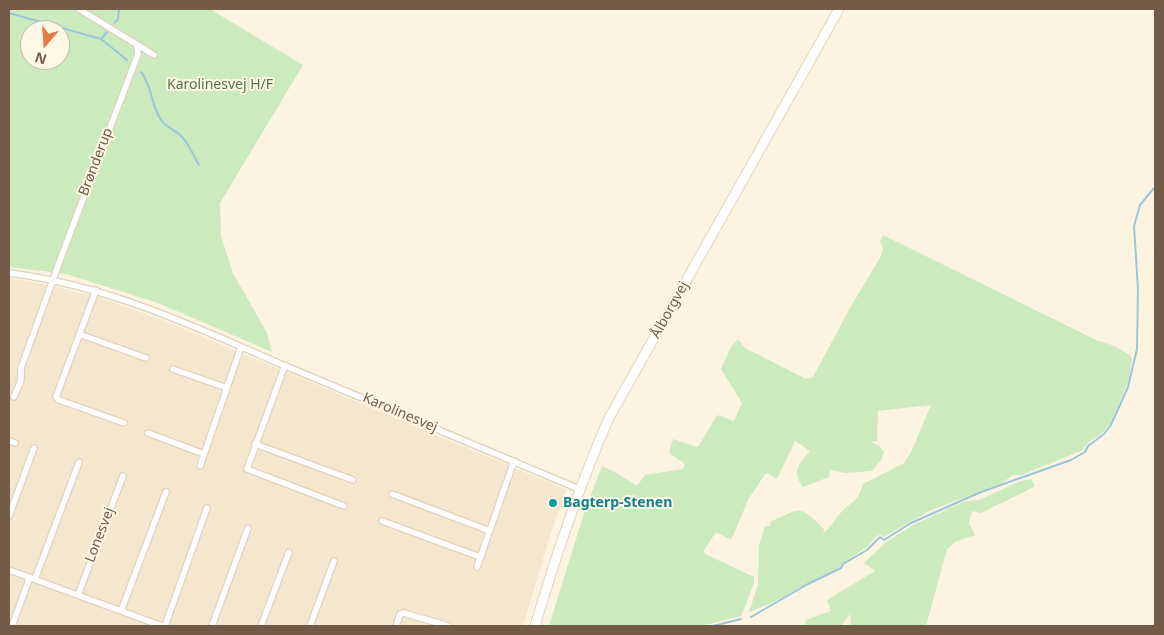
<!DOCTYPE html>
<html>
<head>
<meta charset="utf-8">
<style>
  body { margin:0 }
  #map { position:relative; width:1164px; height:635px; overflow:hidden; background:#fcf4e0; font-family:"Noto Sans",sans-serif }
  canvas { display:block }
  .frame { position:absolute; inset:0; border:10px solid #735b47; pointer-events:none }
  .north { position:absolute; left:20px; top:20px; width:50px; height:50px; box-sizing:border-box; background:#fff8e6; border:1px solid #c7b9a6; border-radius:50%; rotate:198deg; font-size:14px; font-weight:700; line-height:20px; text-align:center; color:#735b47 }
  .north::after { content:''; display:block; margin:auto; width:18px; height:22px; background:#e97942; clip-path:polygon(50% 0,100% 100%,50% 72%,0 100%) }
</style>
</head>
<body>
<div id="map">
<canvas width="1164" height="635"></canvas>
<div class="frame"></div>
<div class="north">N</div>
</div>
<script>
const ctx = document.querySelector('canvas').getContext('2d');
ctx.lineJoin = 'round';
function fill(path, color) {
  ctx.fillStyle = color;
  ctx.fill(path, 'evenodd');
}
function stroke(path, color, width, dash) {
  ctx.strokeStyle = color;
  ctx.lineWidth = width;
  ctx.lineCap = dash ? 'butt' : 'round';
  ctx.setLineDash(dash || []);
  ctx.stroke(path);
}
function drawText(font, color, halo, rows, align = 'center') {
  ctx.font = font + ' "Noto Sans",sans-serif';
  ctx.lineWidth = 4;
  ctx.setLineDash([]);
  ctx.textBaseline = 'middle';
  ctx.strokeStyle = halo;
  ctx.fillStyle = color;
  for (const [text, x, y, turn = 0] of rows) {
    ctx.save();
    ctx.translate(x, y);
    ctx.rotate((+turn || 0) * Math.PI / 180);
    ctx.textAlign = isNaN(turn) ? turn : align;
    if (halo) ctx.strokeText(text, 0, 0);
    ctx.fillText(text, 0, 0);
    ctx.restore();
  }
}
const residential = new Path2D(`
  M 9,278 L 43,284 L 98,297 L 165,321 L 567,490 L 552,529 L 523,626 L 9,626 Z`);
const green = new Path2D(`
  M 9,9 L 210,9 L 303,65 L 220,203 L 221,236 L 233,273 L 267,333 L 272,352 L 158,303 L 66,274 L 9,267 ZM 30,30 L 60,30 L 60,60 L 30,60 Z
  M 883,235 L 1096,340 C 1110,344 1122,348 1132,358 L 1129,379 L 1121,399 L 1111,423 L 1102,433 L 1089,442 L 1081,451 L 1021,475 L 1013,475 L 1002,483 L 929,511 L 884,537 L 881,535 L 876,536 L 868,546 L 841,565 L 840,567 L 772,603 L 749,612 L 758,585 L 759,545 L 765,526 L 771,526 L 770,522 C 802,508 798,504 824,529 L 823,533 C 831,528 833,521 839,515 C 851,500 857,505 863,484 L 904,463 L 911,452 L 931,405 L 878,411 L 877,441 L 871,442 L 879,446 L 884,452 L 881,460 L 872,471 L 845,473 L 830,470 L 829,477 L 803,487 C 791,470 799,465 810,451 L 795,441 L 777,479 L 766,473 L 749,498 L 731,540 L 716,532 L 704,550 L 705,554 L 754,577 L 754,583 L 741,616 L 701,626 L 549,626 L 585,510 L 602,466 L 618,474 L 637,486 L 645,475 L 683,469 L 685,464 L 669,453 L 673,439 L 698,447 L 717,415 L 734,421 L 742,403 L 721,369 L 731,347 L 738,339 L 745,348 L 806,379 L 813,377 L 850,308 L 881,256 L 883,249 L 880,242 Z
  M 1031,479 L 1035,486 L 1030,489 L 981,513 L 972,511 L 969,523 L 975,535 L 955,542 L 947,549 L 926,626 L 851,626 L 850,614 L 841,626 L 790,626 L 796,625 L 804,626 L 806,620 L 831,611 L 827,600 L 875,571 L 864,563 L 886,542 L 913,525 L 966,501 L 979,500 L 1018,482 Z`);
const stream = new Path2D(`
  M 9,13 L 101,39 L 127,60
  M 114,23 L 118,19 L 119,9
  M 101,39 L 107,32
  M 141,72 C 152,85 151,105 161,120 C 166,127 173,129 179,134 C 188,141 193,155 199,165
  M 751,617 L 808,584 L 841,568 L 843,564 L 867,550 L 880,537 L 884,540 L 911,523 L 981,492 L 1071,460 L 1085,452 L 1088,446 L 1104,434 L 1111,425 L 1128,387 L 1137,349 L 1138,289 L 1134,226 L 1140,205 L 1155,187
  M 713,626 L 741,619`);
const street = new Path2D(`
  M 79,9 L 154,55
  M 9,273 C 106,285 194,326 283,365 C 382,406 480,447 579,489
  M 96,290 L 56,397 L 59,400 L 124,423
  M 79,334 L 146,358
  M 285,365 L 247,469 L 344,506
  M 173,369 L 227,388
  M 14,397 L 21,380 L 21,368 L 63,252 L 138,54 L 137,45
  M 148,433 L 204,454
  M 9,441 L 15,443
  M 255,444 L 353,480
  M 200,466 L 241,347
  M 392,494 L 490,531
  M 9,516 L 34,448
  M 382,521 L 480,557
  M 477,567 L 514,461
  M 9,570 L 162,626
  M 35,579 L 79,462
  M 78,595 L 123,476
  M 121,611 L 166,492
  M 12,626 L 30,577
  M 165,626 L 207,508
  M 212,626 L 248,528
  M 261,626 L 289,552
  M 310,626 L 334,561
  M 396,626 L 400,614 L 404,613 L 448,626`);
const secondary = new Path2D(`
  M 535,626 C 556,555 579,486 609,418 L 839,9`);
const markers = [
  [553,503,5,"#0f9aa8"]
];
const parkNames = [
  ["Karolinesvej H/F",220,85]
];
const streetNames = [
  ["Brønderup",96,162,-69],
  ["Ålborgvej",670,310,-61],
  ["Karolinesvej",400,413,23],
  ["Lonesvej",100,535,-69]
];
const cultureNames = [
  ["Bagterp-Stenen",563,503]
];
fill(residential, '#f4e7ce');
fill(green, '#cbeabe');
stroke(stream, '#9ac7d8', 2);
stroke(street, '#e0d1bc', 8);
stroke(secondary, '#e5d3b9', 11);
stroke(street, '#fff', 5.5);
stroke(secondary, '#fff', 9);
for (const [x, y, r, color] of markers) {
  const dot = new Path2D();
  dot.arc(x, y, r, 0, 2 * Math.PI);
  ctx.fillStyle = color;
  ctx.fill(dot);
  stroke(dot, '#fff8e6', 2);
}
drawText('14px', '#4a793f', '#fff8e6', parkNames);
drawText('14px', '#735b47', '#fff8e6', streetNames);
drawText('bold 14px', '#0d838f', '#fff8e6', cultureNames, 'left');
</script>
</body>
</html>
